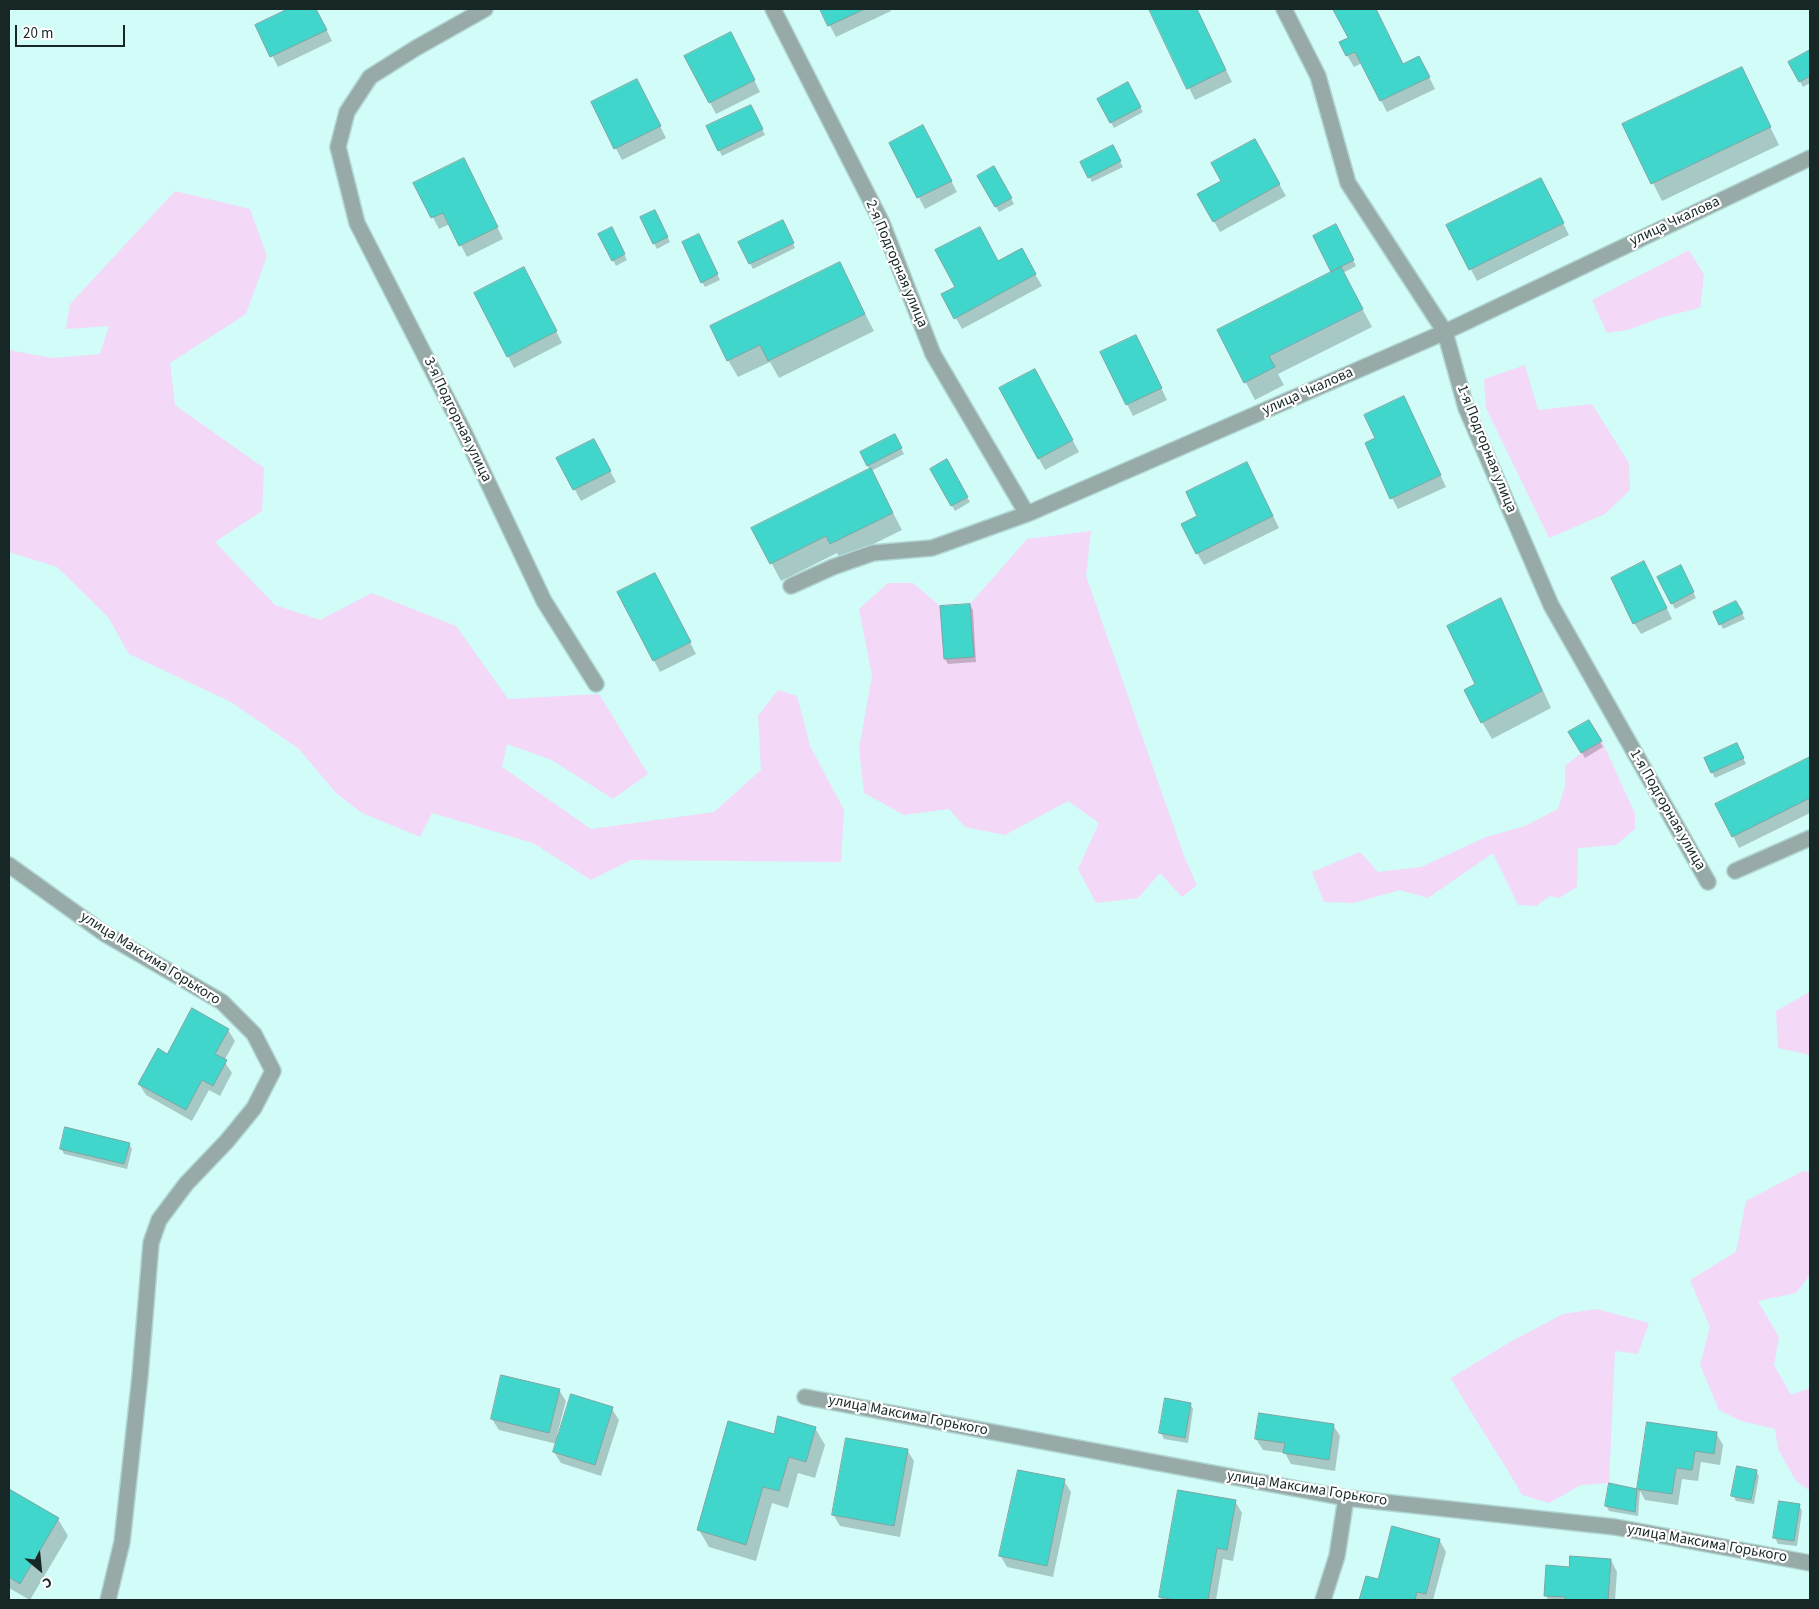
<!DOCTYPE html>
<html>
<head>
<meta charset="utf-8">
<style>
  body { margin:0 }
  #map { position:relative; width:1819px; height:1609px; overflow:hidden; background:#d1fcf8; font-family:"Source Sans 3",sans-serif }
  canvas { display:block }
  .frame { position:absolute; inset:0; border:10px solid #162725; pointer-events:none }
  .north { position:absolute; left:15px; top:1544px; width:50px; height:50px; -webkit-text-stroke:4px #fff; paint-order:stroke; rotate:152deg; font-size:14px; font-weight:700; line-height:20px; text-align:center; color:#162725 }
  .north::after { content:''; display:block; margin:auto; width:18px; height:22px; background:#162725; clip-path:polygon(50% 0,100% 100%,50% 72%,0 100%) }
  .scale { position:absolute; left:15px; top:25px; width:110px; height:22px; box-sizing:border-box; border:2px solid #162725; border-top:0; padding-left:6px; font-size:15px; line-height:18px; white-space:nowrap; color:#162725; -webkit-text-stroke:4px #fff; paint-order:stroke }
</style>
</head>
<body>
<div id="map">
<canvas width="1819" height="1609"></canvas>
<div class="frame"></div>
<div class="north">С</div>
<div class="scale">20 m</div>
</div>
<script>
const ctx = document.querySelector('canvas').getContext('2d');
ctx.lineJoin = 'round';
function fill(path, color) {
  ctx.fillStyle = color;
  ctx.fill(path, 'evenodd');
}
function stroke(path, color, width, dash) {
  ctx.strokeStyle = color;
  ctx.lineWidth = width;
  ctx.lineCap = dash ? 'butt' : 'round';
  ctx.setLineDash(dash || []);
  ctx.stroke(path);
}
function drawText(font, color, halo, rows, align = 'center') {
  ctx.font = font + ' "Source Sans 3",sans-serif';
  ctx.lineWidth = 4.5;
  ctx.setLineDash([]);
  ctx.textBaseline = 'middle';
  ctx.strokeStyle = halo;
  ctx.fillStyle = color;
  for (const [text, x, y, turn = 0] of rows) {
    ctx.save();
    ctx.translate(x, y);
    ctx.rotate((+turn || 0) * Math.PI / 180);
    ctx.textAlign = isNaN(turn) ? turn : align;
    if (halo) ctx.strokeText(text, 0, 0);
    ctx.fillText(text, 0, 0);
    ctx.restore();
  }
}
const green = new Path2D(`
  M 175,191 L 250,209 L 267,256 L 246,314 L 170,363 L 175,405 L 264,468 L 262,511 L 215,542 L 275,605 L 320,620 L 372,593 L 456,626 L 508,699 L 599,694 L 648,774 L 613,799 L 552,760 L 507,744 L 502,767 L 591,829 L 714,812 L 761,770 L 758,716 L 778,690 L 797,696 L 810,746 L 844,810 L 841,862 L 631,860 L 591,880 L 533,843 L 432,813 L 420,837 L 362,813 L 336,793 L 299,749 L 231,702 L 129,654 L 108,617 L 57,567 L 9,552 L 9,350 L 52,358 L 100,354 L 109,326 L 66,329 L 70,304 Z
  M 1689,250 L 1704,275 L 1700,308 L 1663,317 L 1627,330 L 1607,333 L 1592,300 Z
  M 1525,365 L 1538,410 L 1592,404 L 1629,463 L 1630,490 L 1605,514 L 1549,538 L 1486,408 L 1484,379 Z
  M 1091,531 L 1086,576 L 1184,856 L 1197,885 L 1182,897 L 1160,873 L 1138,898 L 1096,903 L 1078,869 L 1099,823 L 1068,801 L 1005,835 L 965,827 L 949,809 L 904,815 L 864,793 L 859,748 L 872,676 L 859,609 L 888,583 L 913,583 L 940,606 L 944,659 L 973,657 L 970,604 L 1027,539 Z
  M 1602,741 L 1635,814 L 1635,829 L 1616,845 L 1578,848 L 1577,887 L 1559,898 L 1550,896 L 1536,906 L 1518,905 L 1493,853 L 1428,898 L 1400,890 L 1354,903 L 1324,902 L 1312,872 L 1360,852 L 1378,872 L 1421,867 L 1486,837 L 1525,826 L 1558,809 L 1565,786 L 1565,766 L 1581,753 Z
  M 1810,992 L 1810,1055 L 1778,1048 L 1776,1011 Z
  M 1803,1171 L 1810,1172 L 1810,1275 L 1796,1293 L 1758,1301 L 1779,1337 L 1774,1365 L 1791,1395 L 1810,1388 L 1810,1491 L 1796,1481 L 1778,1449 L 1775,1429 L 1741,1421 L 1719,1410 L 1700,1365 L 1710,1327 L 1690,1280 L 1736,1252 L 1746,1201 Z
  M 1597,1309 L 1649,1323 L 1638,1354 L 1615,1351 L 1609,1483 L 1581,1485 L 1549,1503 L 1522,1495 C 1500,1455 1473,1418 1451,1378 L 1510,1342 L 1563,1314 Z`);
const shadow = new Path2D(`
  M 291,9 L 316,9 L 332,41 L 278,67 L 257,25 Z
  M 821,9 L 890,9 L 891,11 L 836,37 Z
  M 1150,9 L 1196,9 L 1232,82 L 1195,100 Z
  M 1335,9 L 1375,9 L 1403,65 L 1425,69 L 1435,89 L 1387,112 L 1362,63 L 1354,67 L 1347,55 L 1349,38 Z
  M 737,45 L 760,92 L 716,114 L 686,56 Z
  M 1810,51 L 1810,83 L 1803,87 L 1790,63 Z
  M 1742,69 L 1779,145 L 1662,201 L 1624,125 Z
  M 1127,84 L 1143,112 L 1114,128 L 1098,99 Z
  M 643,92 L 666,138 L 622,160 L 592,103 Z
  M 753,111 L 765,135 L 722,156 L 708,127 Z
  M 928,136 L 957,192 L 925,209 L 890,143 Z
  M 1255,141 L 1286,196 L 1220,232 L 1199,195 L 1223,181 Z
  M 1112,147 L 1123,167 L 1092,182 L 1082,162 Z
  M 994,168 L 1014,204 L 999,212 L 979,177 Z
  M 470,171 L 503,239 L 467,257 L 450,224 L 439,229 L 415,183 Z
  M 1547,191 L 1569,235 L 1477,281 L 1448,226 Z
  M 658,217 L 670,242 L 657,249 L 641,218 Z
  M 785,227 L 795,248 L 753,269 L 740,243 Z
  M 1339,231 L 1356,266 L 1343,273 L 1372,327 L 1278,374 L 1284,385 L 1255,400 L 1219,331 L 1333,273 L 1314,236 Z
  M 600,234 L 614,234 L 627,260 L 616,266 Z
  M 701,241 L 720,280 L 705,287 L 702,282 Z
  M 1021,250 L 1042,286 L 962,329 L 943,295 Z
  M 839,264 L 874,331 L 779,378 L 770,362 L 738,377 L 728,360 Z
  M 530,280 L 562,343 L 514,368 L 508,356 Z
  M 1142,348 L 1167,400 L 1133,416 L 1127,404 Z
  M 1041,382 L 1079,452 L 1045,470 L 1001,388 Z
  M 1404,398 L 1446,487 L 1398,509 L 1392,498 Z
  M 894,436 L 904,454 L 871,471 L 902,530 L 841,560 L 837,553 L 781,581 L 753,528 L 870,470 L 861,452 Z
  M 600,452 L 616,482 L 581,501 L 558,459 Z
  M 946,461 L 970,502 L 955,511 L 931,469 Z
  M 1253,475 L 1279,528 L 1204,565 L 1197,553 L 1199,516 Z
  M 1644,563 L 1672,619 L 1641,634 L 1634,623 Z
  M 1683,572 L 1696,598 L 1675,609 L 1659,577 Z
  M 661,586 L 696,654 L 660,672 L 619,593 Z
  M 1501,600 L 1510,617 L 1551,708 L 1492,739 L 1482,722 L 1477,684 Z
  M 1736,602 L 1745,619 L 1723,629 L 1714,612 Z
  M 970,605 L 973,610 L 976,662 L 948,664 L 945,659 Z
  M 1589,722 L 1603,747 L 1585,758 L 1570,732 Z
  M 1739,749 L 1746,764 L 1715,778 L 1712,772 Z
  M 1810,758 L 1810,813 L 1739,848 L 1717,804 Z
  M 193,1010 L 228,1030 L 235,1041 L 224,1061 L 232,1073 L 220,1096 L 209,1090 L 192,1121 L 146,1095 L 139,1084 L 168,1055 Z
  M 129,1144 L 132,1149 L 127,1169 L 64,1154 L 61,1148 Z
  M 559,1390 L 566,1401 L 557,1435 L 559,1436 L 612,1409 L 619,1420 L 601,1476 L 561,1463 L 554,1452 L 557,1444 L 499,1430 L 492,1419 Z
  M 1190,1404 L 1193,1409 L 1188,1443 L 1164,1439 L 1161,1433 Z
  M 1648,1423 L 1716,1433 L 1723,1445 L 1720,1465 L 1701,1462 L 1698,1481 L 1682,1479 L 1678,1505 L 1645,1500 L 1640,1491 L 1638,1516 L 1609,1511 L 1606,1505 L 1610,1485 L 1638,1490 Z
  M 1333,1425 L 1340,1436 L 1335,1471 L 1291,1464 L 1285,1453 L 1263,1450 L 1256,1439 Z
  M 815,1428 L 825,1445 L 815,1478 L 798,1473 L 788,1508 L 772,1503 L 756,1561 L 709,1547 L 699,1530 L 775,1436 Z
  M 907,1450 L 914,1461 L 900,1537 L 840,1526 L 833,1514 Z
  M 1756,1471 L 1759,1476 L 1754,1504 L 1736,1501 L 1733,1495 Z
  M 1064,1481 L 1071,1492 L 1053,1577 L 1007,1567 L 1000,1555 Z
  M 9,1490 L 58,1519 L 68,1536 L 30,1600 L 9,1588 Z
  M 1235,1501 L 1242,1513 L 1233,1561 L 1223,1559 L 1216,1600 L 1162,1600 L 1160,1597 Z
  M 1799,1505 L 1802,1511 L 1797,1546 L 1778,1544 L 1775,1538 Z
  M 1440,1541 L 1446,1552 L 1433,1600 L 1360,1600 L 1366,1577 L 1379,1581 Z
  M 1611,1560 L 1617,1572 L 1615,1600 L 1548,1600 L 1546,1595 L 1570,1568 Z`);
const building = new Path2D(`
  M 288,9 L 316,9 L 327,30 L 270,57 L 255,25 Z
  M 820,9 L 865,9 L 828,26 Z
  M 1149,9 L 1197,9 L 1226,70 L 1187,89 Z
  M 1333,9 L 1376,9 L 1403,64 L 1419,56 L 1430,77 L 1380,101 L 1355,52 L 1346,56 L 1339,42 L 1348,38 Z
  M 731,32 L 755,80 L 709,103 L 684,56 Z
  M 1810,50 L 1810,76 L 1799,82 L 1788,62 Z
  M 1742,67 L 1771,127 L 1651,184 L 1622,124 Z
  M 637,79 L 661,126 L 614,149 L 591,102 Z
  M 1128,82 L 1141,107 L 1110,123 L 1097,99 Z
  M 751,105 L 763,129 L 718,151 L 706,126 Z
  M 923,125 L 952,181 L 917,198 L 889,143 Z
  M 1255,139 L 1280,184 L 1213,222 L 1197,194 L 1221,181 L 1211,163 Z
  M 1113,145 L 1121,161 L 1088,178 L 1080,162 Z
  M 464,158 L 498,227 L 459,246 L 443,213 L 431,218 L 413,183 Z
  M 994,166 L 1012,198 L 995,207 L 977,176 Z
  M 1541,178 L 1564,223 L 1469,270 L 1446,225 Z
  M 655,210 L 668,237 L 653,244 L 640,217 Z
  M 783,220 L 794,243 L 749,264 L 738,242 Z
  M 1336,224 L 1354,260 L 1331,272 L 1313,236 Z
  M 612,227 L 625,254 L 612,261 L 598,234 Z
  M 980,227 L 998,261 L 1022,248 L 1036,274 L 954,319 L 941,294 L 955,287 L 935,250 Z
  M 699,234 L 718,274 L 701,283 L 682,242 Z
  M 840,262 L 865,314 L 768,361 L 760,345 L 727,361 L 710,326 Z
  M 524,267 L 557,331 L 507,357 L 474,293 Z
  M 1341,267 L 1363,309 L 1269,356 L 1275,367 L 1244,383 L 1217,330 Z
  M 1136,335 L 1162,388 L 1126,405 L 1100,352 Z
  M 1035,369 L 1073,440 L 1038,459 L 999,388 Z
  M 1404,396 L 1441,475 L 1390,499 L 1365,443 L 1375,438 L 1364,415 Z
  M 895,434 L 902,448 L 867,466 L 860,452 Z
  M 594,439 L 611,471 L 573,490 L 556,458 Z
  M 947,459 L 968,497 L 951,506 L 930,469 Z
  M 1247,462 L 1273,516 L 1196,554 L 1181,524 L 1197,516 L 1186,492 Z
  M 871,468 L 893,513 L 830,544 L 826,536 L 770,564 L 751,528 Z
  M 1644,561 L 1667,608 L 1633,624 L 1611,578 Z
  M 1681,565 L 1694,592 L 1671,604 L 1657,577 Z
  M 655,573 L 691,642 L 653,661 L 617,592 Z
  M 1501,598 L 1542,691 L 1481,723 L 1464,690 L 1475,684 L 1447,626 Z
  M 1736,601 L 1743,613 L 1719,625 L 1713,612 Z
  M 970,604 L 974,657 L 944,659 L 940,606 Z
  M 1589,720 L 1602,741 L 1581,753 L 1568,732 Z
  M 1737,743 L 1744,758 L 1711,773 L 1704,758 Z
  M 1810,757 L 1810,798 L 1732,837 L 1715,804 Z
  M 192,1008 L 229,1029 L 215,1054 L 227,1060 L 213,1086 L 202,1080 L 186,1110 L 138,1084 L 158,1048 L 167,1054 Z
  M 65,1127 L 130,1143 L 124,1164 L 60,1149 Z
  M 501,1375 L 560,1389 L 549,1433 L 491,1419 Z
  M 571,1394 L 613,1407 L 595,1465 L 553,1452 Z
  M 1165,1398 L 1191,1403 L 1185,1438 L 1159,1433 Z
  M 1259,1413 L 1334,1424 L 1329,1460 L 1283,1453 L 1285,1443 L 1255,1439 Z
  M 778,1416 L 816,1427 L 806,1462 L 789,1457 L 779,1491 L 763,1487 L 746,1545 L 697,1530 L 728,1421 L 774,1434 Z
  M 1647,1422 L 1717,1432 L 1714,1454 L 1695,1451 L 1692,1470 L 1676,1468 L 1672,1494 L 1637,1489 Z
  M 846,1438 L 908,1449 L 894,1526 L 832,1515 Z
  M 1737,1466 L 1757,1470 L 1751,1500 L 1731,1496 Z
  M 1018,1470 L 1065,1479 L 1047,1566 L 999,1556 Z
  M 1609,1483 L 1637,1489 L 1635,1512 L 1605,1506 Z
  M 9,1489 L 59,1518 L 20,1584 L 9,1577 Z
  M 1178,1490 L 1236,1500 L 1227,1550 L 1217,1548 L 1208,1600 L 1176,1600 L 1159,1597 Z
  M 1779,1501 L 1800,1504 L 1794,1541 L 1773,1538 Z
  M 1392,1526 L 1440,1539 L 1426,1594 L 1417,1592 L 1415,1600 L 1359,1600 L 1366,1576 L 1378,1579 Z
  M 1570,1556 L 1611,1559 L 1608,1600 L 1565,1600 L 1565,1597 L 1544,1596 L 1546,1565 L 1569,1567 Z`);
const street = new Path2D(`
  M 485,9 L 416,48 L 370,77 L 347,112 L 338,147 L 357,223 L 464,432 L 544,601 L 596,684
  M 773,9 L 882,223 L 933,354 L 1027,514
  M 1284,9 L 1318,76 L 1348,183 L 1445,332 L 1466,408 L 1551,605 L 1708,882
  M 791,586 L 833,567 L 873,553 L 932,548 L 1027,514 L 1445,332 L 1810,158
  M 9,865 L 105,934 L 222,1002 L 254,1034 L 273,1071 L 254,1108 L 227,1141 L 186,1184 L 159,1220 L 151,1243 L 140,1376 L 122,1542 L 108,1600
  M 1735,871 L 1810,838
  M 805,1397 L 1346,1498 L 1615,1527 L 1810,1563
  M 1323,1600 L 1337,1556 L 1346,1498`);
const streetNames = [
  ["улица Чкалова",1675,222,-25],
  ["2-я Подгорная улица",896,264,67],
  ["улица Чкалова",1308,392,-24],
  ["3-я Подгорная улица",457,420,64],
  ["1-я Подгорная улица",1486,449,68],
  ["1-я Подгорная улица",1667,810,60],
  ["улица Максима Горького",150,959,32],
  ["улица Максима Горького",908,1416,11],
  ["улица Максима Горького",1307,1489,9],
  ["улица Максима Горького",1707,1544,10]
];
fill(green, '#f4d8f8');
fill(shadow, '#0003');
fill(building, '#41d6cc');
stroke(building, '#7da5a2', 1);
stroke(street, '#afd6d2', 18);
stroke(street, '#98aaa8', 15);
drawText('15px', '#162725', '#fff', streetNames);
</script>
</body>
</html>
